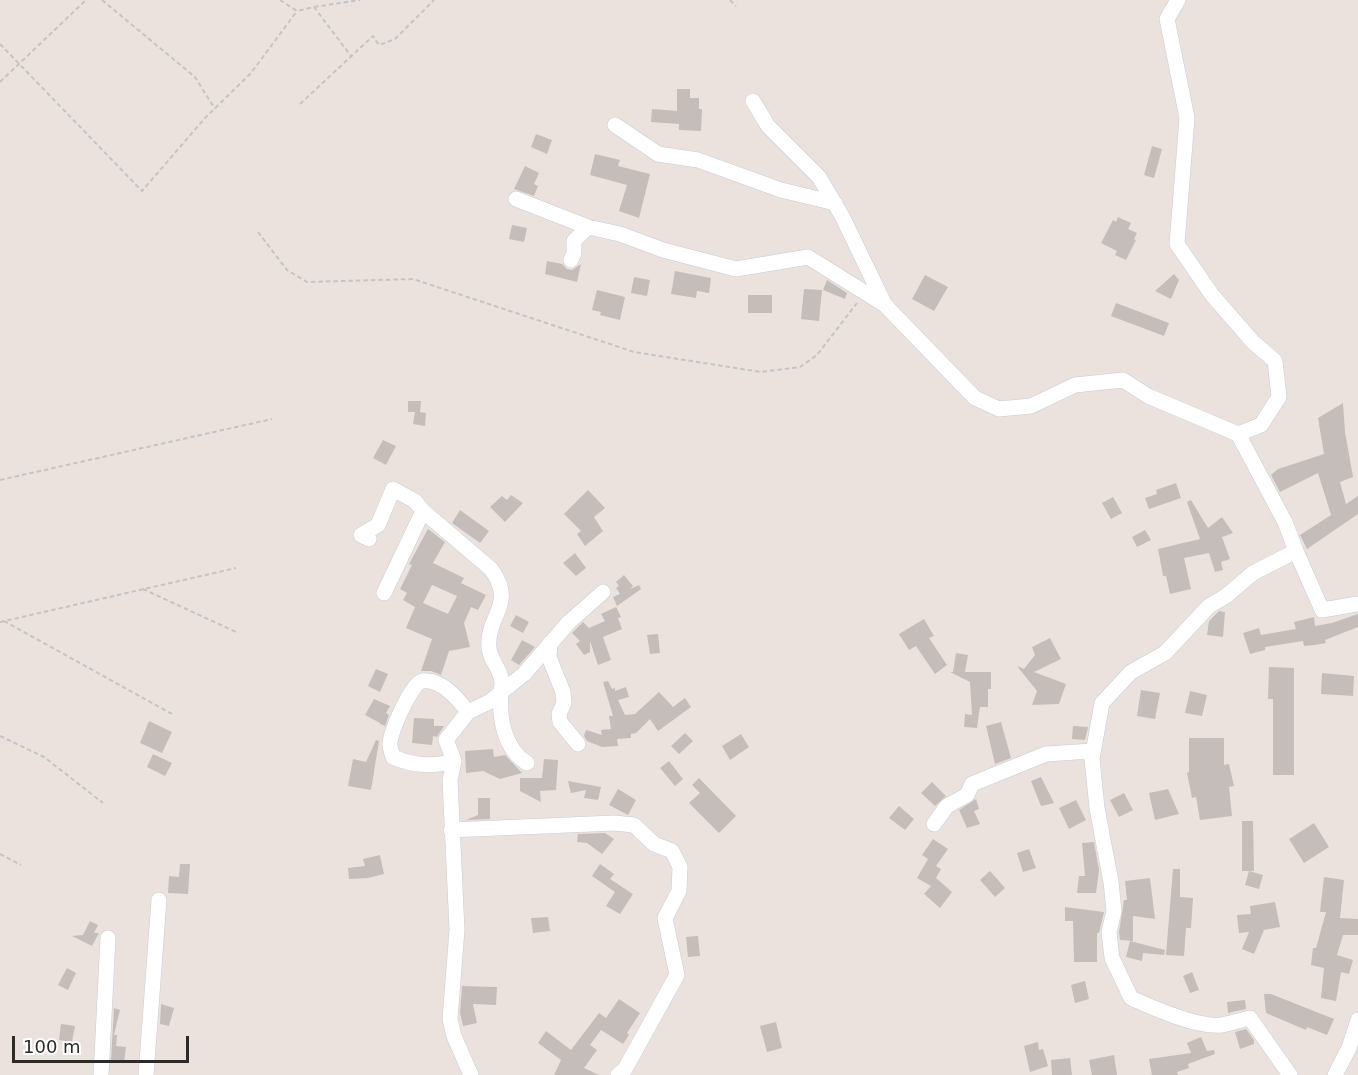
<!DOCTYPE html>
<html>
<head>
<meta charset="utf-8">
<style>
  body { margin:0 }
  #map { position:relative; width:1358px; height:1075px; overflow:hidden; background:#ece2dd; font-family:"DejaVu Sans",sans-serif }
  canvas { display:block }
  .scale { position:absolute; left:12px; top:1036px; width:177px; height:27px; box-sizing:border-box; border:3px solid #2b2b2b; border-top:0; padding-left:8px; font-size:18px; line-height:21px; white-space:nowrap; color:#2b2b2b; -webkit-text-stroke:4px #fff; paint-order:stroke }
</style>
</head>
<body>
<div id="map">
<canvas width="1358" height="1075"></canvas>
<div class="scale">100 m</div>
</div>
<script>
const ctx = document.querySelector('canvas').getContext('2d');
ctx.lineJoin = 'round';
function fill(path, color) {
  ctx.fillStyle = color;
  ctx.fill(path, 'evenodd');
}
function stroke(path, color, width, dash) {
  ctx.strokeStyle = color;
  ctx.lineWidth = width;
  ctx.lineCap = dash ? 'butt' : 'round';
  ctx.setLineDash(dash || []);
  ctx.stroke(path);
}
const building = new Path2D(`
  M 677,89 L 690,89 L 690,98 L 699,98 L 699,109 L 702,109 L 701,131 L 679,130 L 679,124 L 651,122 L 652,109 L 677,111 Z
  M 536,134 L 552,140 L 547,154 L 531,147 Z
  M 1152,146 L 1162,149 L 1154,178 L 1144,175 Z
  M 595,154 L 620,160 L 618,166 L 650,174 L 639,218 L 619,211 L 627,185 L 590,175 Z
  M 525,166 L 539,173 L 534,184 L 538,186 L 534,196 L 514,189 Z
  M 1118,217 L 1131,223 L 1128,229 L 1137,233 L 1134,239 L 1136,240 L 1126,260 L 1115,255 L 1117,251 L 1101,243 L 1113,220 L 1116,222 Z
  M 512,225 L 527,228 L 524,242 L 509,239 Z
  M 547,261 L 562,264 L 567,269 L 572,270 L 581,264 L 577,282 L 545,274 Z
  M 675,271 L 711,278 L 709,293 L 697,291 L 696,298 L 671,294 Z
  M 1174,274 L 1179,280 L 1171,299 L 1155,291 Z
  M 925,275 L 948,287 L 934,311 L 912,299 Z
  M 634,277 L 650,280 L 647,296 L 631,293 Z
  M 827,280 L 847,293 L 845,299 L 823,290 Z
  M 804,289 L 822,290 L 819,321 L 801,319 Z
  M 597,290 L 625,297 L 620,320 L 600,315 L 601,312 L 592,310 Z
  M 748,295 L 772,295 L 772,313 L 748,313 Z
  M 1116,303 L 1169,323 L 1164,336 L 1111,316 Z
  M 408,401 L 421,401 L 420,412 L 426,413 L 425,426 L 413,424 L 415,412 L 408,412 Z
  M 1343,403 L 1345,432 L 1353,477 L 1340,482 L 1346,504 L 1358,496 L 1358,514 L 1307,549 L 1300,535 L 1331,515 L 1318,473 L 1280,492 L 1271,475 L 1278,469 L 1324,454 L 1318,418 Z
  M 383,440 L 396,446 L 386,465 L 373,458 Z
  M 1176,483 L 1181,498 L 1149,509 L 1145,498 L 1157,494 L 1156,490 Z
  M 588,490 L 605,508 L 594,517 L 603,531 L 585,546 L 577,534 L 581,531 L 564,514 Z
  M 511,495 L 523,503 L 505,522 L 490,507 L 502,496 L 507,500 Z
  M 1113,497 L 1122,513 L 1111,519 L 1102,503 Z
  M 1191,500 L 1208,528 L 1222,517 L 1233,533 L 1222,537 L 1230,559 L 1221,562 L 1223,570 L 1215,572 L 1209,553 L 1184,558 L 1191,589 L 1170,594 L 1166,576 L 1163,576 L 1158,549 L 1200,539 L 1187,502 Z
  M 460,510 L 489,531 L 480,543 L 452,523 Z
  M 428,529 L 445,542 L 433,563 L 464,578 L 461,583 L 486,595 L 478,610 L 471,607 L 464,623 L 470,647 L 449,651 L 441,675 L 431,671 L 421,671 L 432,639 L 406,628 L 415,607 L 403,600 L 407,593 L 400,589 L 412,565 L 409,564 ZM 432,585 L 457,596 L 448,614 L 423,603 Z
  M 1145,530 L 1151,540 L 1137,547 L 1132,537 Z
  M 575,553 L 586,568 L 576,576 L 563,563 Z
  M 624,575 L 633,586 L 630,589 L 639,585 L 641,589 L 617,606 L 613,597 L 620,594 L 616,588 L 619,586 L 616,582 Z
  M 616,607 L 621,617 L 618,618 L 622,629 L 603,637 L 611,660 L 598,665 L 590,641 L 590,652 L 584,655 L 576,644 L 580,641 L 572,633 L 583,622 L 589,628 L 605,621 L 601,614 Z
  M 1219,611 L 1225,612 L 1223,637 L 1207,635 L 1209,621 Z
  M 1358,614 L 1358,627 L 1325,640 L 1326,643 L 1315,645 L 1304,646 L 1303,641 L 1265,647 L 1265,650 L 1250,654 L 1243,633 L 1259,628 L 1261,635 L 1296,629 L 1294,622 L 1314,617 L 1315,626 L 1332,623 Z
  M 516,615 L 529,622 L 523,633 L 510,626 Z
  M 924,619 L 934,636 L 929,638 L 947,665 L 935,674 L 916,646 L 909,650 L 899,634 Z
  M 658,634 L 660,653 L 650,654 L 647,635 Z
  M 1050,638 L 1061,659 L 1034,672 L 1066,684 L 1059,704 L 1032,705 L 1037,691 L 1017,666 L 1024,669 L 1035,655 L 1032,647 Z
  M 522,640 L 535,647 L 519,665 L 511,660 Z
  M 956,653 L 968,655 L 965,672 L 991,672 L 991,689 L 988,689 L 988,707 L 980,707 L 977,728 L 964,727 L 965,714 L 972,715 L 970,682 L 950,672 L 953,672 Z
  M 1269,667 L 1294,668 L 1294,775 L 1273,775 L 1273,699 L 1268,699 Z
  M 376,669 L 388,674 L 380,692 L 368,686 Z
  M 1322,673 L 1354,676 L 1353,696 L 1321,694 Z
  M 608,681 L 612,689 L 615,688 L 615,691 L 626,687 L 629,697 L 618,700 L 625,715 L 635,714 L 659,692 L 673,707 L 685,698 L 691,707 L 658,731 L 650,719 L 636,733 L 631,734 L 631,738 L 617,739 L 618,746 L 602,747 L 587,741 L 584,736 L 586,730 L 602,735 L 601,730 L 611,729 L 609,716 L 613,716 L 603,682 Z
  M 1141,690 L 1160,693 L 1155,719 L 1137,716 Z
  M 1190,691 L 1207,695 L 1202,716 L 1185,713 Z
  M 374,699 L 390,706 L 386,713 L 389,715 L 385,726 L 381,724 L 380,725 L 380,723 L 365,715 Z
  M 414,718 L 434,719 L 434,726 L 444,726 L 437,737 L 433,736 L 432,745 L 412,743 Z
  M 149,721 L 172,732 L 162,753 L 140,743 Z
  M 1001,722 L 1011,758 L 995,764 L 986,726 Z
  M 1073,726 L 1088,727 L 1085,740 L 1072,739 Z
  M 685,733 L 693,741 L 679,754 L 671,746 Z
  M 741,734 L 749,747 L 730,760 L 722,746 Z
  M 1189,738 L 1224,738 L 1224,765 L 1229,764 L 1234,786 L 1229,787 L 1232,816 L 1200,820 L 1196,797 L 1192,798 L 1187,773 L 1189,772 Z
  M 376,740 L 379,741 L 371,790 L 348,786 L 353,759 L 366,762 Z
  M 493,749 L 494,757 L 505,755 L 522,773 L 500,779 L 483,771 L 466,773 L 465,751 Z
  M 153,754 L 172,763 L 165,776 L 147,767 Z
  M 544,759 L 558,760 L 556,790 L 540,791 L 541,802 L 520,791 L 520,778 L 542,778 Z
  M 669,761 L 683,779 L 675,786 L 660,768 Z
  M 1041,777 L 1054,803 L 1041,806 L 1031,781 Z
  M 699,778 L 736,816 L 719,833 L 689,803 L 700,793 L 692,785 Z
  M 568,781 L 601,787 L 598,800 L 584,798 L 586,790 L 571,793 Z
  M 932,782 L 946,796 L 935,806 L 921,793 Z
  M 618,789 L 636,800 L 628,815 L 609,805 Z
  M 1168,789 L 1179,814 L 1155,820 L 1149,793 Z
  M 1124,793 L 1133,810 L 1119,817 L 1110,800 Z
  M 478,798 L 490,798 L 490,819 L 466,820 L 478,815 Z
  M 976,799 L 979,809 L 974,811 L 980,824 L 967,828 L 959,810 Z
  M 1076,800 L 1086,820 L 1069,829 L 1059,808 Z
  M 899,806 L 914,819 L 905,830 L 889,818 Z
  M 1242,821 L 1253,821 L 1254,871 L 1242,871 Z
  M 1314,823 L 1329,847 L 1304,863 L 1289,839 Z
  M 605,833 L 614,839 L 602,854 L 587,843 L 577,842 L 578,834 Z
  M 933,839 L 948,849 L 936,866 L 941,869 L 936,878 L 952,892 L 940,908 L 924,894 L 931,886 L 917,878 L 928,859 L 922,855 Z
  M 1094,842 L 1099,870 L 1096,893 L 1077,893 L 1079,876 L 1085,876 L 1082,843 Z
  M 1029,849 L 1036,868 L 1023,872 L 1017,853 Z
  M 380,855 L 384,874 L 368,878 L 349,879 L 348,868 L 365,866 L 363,859 Z
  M 180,864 L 190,864 L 188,894 L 168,893 L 169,876 L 179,877 Z
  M 600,864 L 614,874 L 610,879 L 633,894 L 620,914 L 606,906 L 615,892 L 592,876 Z
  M 1173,869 L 1180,869 L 1180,897 L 1193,898 L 1191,928 L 1186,928 L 1184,956 L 1166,955 Z
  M 990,871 L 1005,888 L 995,897 L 980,880 Z
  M 1249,871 L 1263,875 L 1259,889 L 1245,885 Z
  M 1324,877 L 1344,880 L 1340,918 L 1358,919 L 1358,935 L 1343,935 L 1337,955 L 1353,960 L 1349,974 L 1341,972 L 1336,1001 L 1321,998 L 1324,968 L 1311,965 L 1313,948 L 1316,948 L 1326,912 L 1320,912 Z
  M 1150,878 L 1155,919 L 1133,916 L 1133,941 L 1120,940 L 1119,932 L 1124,900 L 1127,900 L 1125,881 Z
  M 1275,902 L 1280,927 L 1264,930 L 1254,954 L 1242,949 L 1249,932 L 1239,933 L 1237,915 L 1251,914 L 1250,906 Z
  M 1065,907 L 1104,912 L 1099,933 L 1097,933 L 1097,962 L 1074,962 L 1073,921 L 1065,921 Z
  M 548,917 L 550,931 L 533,933 L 531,918 Z
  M 90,921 L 98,925 L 94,933 L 99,933 L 92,946 L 72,936 L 83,935 Z
  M 698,936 L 700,956 L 688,957 L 686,937 Z
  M 1130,941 L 1165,950 L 1164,955 L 1143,953 L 1142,961 L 1126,957 Z
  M 67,968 L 76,973 L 68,990 L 58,985 Z
  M 1192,972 L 1199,990 L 1190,993 L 1183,976 Z
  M 1085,981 L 1089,999 L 1075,1003 L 1071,985 Z
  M 462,986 L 497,987 L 496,1005 L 473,1004 L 477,1023 L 463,1026 L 460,1013 Z
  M 1264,994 L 1271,994 L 1334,1019 L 1327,1035 L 1307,1027 L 1306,1030 L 1266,1013 Z
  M 619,999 L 640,1013 L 627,1033 L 629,1035 L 623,1044 L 601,1030 L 590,1045 L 597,1050 L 584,1068 L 599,1075 L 554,1075 L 561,1060 L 538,1043 L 546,1031 L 571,1050 L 599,1013 L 606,1018 Z
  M 1245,1000 L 1246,1009 L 1228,1013 L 1227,1002 Z
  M 161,1004 L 174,1008 L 169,1026 L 160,1024 Z
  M 114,1008 L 120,1010 L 114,1035 L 117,1035 L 116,1046 L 126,1047 L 124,1062 L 111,1061 Z
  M 776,1022 L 782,1048 L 767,1052 L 760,1026 Z
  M 61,1024 L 75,1026 L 72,1042 L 59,1040 Z
  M 1246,1029 L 1254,1040 L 1254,1044 L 1240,1049 L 1235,1032 Z
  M 1201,1037 L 1207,1051 L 1214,1050 L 1215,1054 L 1188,1064 L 1189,1068 L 1177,1072 L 1178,1075 L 1152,1075 L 1149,1059 L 1191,1053 L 1187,1043 Z
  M 1038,1042 L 1039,1050 L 1043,1049 L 1048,1066 L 1030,1072 L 1024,1046 Z
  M 1114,1055 L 1117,1075 L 1092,1075 L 1089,1060 Z
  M 1070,1058 L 1072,1075 L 1052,1075 L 1051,1060 Z`);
const path = new Path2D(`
  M 102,0 L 195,77 L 215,109
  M 280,0 L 297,11 L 314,7 L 351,56
  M 730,0 L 736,6
  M 314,7 L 360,0
  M 0,44 L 142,191 L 205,118 L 251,73 L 297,11
  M 0,82 L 86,0
  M 300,104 L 373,36 L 379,45 L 395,39 L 434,0
  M 258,232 L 287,270 L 307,282 L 413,279 L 634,352 L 761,372 L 800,367 L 817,355 L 857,303
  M 0,480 L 272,419
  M 143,589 L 236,632
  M 4,621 L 172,714
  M 0,622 L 236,568
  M 0,736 L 44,757 L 103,803
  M 0,854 L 21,865`);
const minor = new Path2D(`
  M 1178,0 L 1167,19 L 1187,118 L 1177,244 L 1212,295 L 1253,342 L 1275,361 L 1279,397 L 1261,425 L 1238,434
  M 753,101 L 768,126 L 819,177 L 842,216 L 885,305 L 975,398 L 999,409 L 1031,406 L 1075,385 L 1123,380 L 1148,396 L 1238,434 L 1285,522 L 1296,551 L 1322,610 L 1358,604
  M 615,125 L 658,154 L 698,160 L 781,190 L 835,203
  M 516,199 L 588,227 L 620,234 L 663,250 L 736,269 L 808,257 L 885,305
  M 571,260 L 574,253 L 574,241 L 588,227
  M 369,539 L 361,535 L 378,525 L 393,489 L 415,501 L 423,511
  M 384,593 L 423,511 L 491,569 C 517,605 486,615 489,648 C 490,661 502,670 502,683 C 502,686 501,689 501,692 C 499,718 504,749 527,763
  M 550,643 L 549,657 L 563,692 L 564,703 L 559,714 L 560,722 L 578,744
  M 454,761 C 432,767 414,766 393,757 C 392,752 389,748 390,743 C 391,731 411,684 422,681 C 441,678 458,699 468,712
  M 934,824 L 947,806 L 967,795 L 972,784 L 1046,754 L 1092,751
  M 451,830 L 614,823 L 634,825 L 654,844 L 672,851 L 680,867 L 679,891 L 665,918 L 677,975 L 625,1069 L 618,1075
  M 101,1075 L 108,938
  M 146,1075 L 159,900
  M 471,1075 L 454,1036 L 450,1019 L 457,930 L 450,780 L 454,761 L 446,740 L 468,712 L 489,702 L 524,674 L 569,622 L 603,592
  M 1290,1075 L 1250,1018 C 1241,1020 1231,1023 1222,1025 C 1198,1028 1153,1008 1131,998 L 1112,958 L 1109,932 L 1114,911 L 1111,882 L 1097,808 L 1092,759 L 1102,703 L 1131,672 L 1165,653 L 1209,606 L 1226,596 L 1253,573 L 1296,551
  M 1335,1075 L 1349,1048 L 1358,1020`);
fill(building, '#c5bdb9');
stroke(minor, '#c5ccd4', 16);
stroke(path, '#c4c4c4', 2, [4.5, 3]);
stroke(minor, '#fff', 15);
</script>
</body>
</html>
